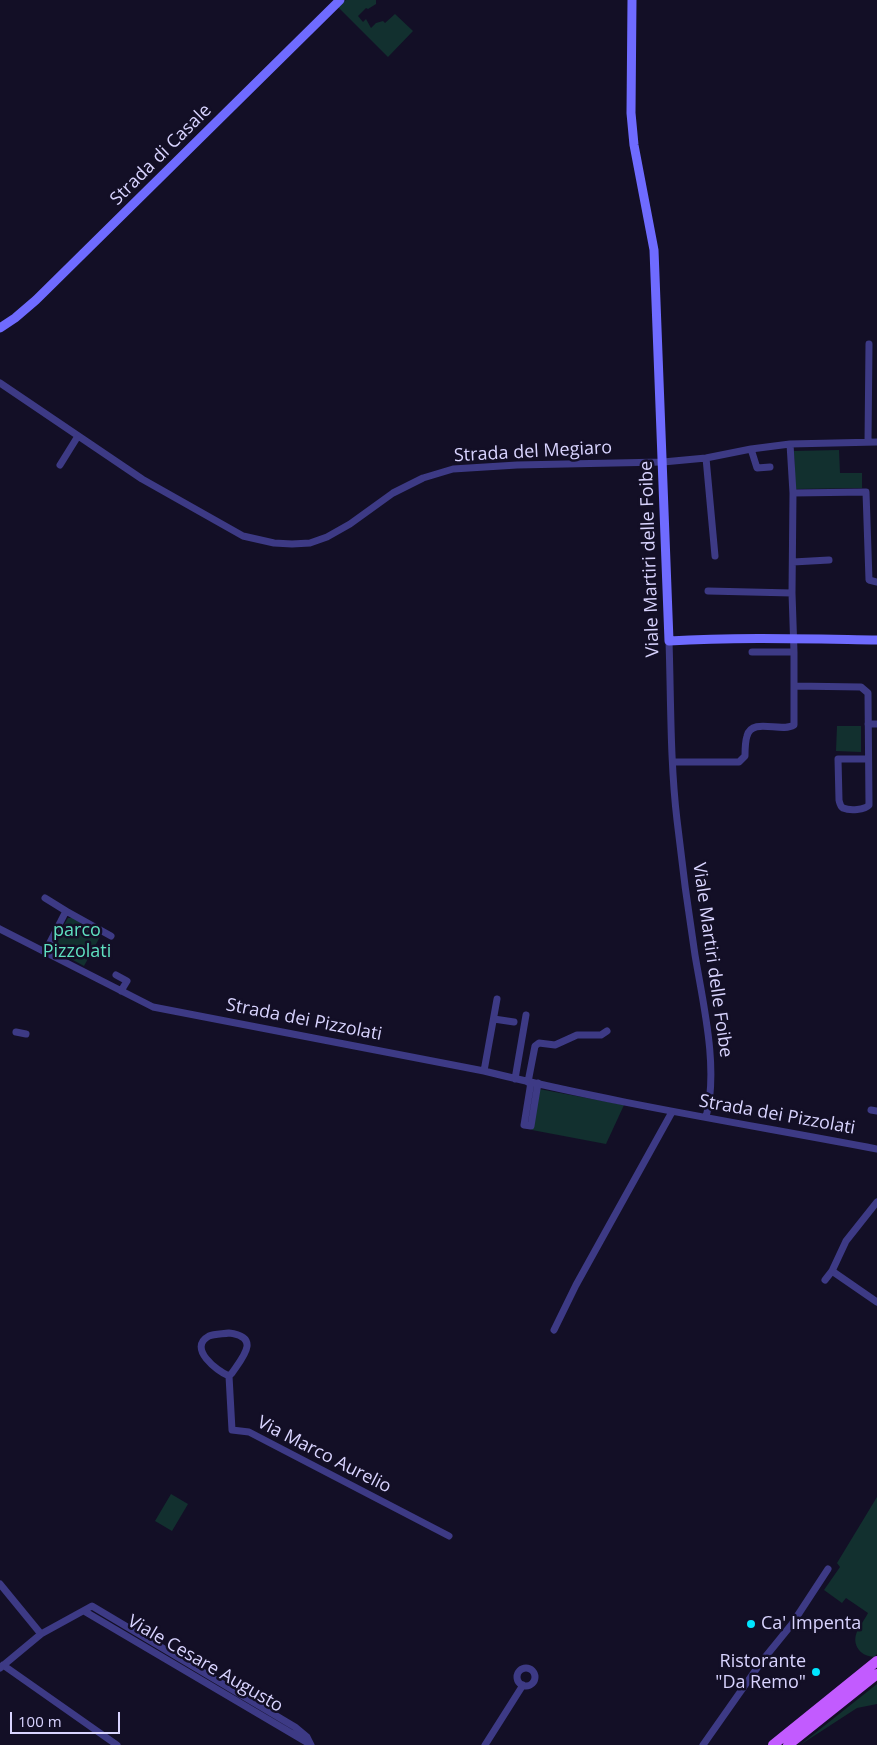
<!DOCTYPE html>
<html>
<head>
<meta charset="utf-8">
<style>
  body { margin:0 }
  #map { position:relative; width:877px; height:1745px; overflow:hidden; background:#130f26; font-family:"Open Sans",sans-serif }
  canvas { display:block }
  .scale { position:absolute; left:10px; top:1712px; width:110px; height:22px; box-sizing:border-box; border:2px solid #d9d4ff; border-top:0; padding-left:6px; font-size:15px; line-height:18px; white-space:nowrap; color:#d9d4ff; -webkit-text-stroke:4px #130f26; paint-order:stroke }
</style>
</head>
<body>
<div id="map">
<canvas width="877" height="1745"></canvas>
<div class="scale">100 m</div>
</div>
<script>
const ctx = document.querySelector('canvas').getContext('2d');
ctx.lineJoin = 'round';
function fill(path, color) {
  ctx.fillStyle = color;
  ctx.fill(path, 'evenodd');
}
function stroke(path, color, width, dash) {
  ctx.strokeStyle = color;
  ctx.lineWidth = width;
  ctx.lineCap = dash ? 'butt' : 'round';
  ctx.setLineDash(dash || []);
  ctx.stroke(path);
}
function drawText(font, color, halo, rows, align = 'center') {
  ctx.font = font + ' "Open Sans",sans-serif';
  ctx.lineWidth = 5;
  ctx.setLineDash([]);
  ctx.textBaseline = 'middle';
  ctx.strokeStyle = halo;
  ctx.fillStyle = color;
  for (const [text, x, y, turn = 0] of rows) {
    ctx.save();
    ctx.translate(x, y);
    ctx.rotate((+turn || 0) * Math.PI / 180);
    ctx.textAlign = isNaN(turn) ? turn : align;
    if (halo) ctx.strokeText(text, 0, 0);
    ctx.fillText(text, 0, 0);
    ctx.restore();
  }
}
const green = new Path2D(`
  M 346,0 L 376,0 L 376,4 L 368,9 L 366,8 L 358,16 L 363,22 L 366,19 L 371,28 L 376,23 L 383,21 L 385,23 L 395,14 L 413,31 L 388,57 L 338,7 Z
  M 839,450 L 840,473 L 862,473 L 862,488 L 795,489 L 794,451 Z
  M 837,726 L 861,726 L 861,752 L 836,751 Z
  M 68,918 L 74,918 L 101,935 L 84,966 L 53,949 L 54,942 Z
  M 539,1089 L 624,1105 L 606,1144 L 532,1130 Z
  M 171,1494 L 188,1504 L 172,1531 L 155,1521 Z
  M 877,1497 L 877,1654 L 874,1657 C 868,1656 863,1655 859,1650 C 849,1636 862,1625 868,1613 L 846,1598 L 842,1603 L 824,1590 L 840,1567 L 837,1563 Z
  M 877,1684 L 877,1704 L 857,1708 L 800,1745 Z`);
const street = new Path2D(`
  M 0,383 L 142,479 L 243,536 L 274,543 L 292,544 L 310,543 L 327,537 L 350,524 L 393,493 L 423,478 L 453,469 L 517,465 L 663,462 L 706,458 L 751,449 L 790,444 L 877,442
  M 868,442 L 869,344
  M 751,449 L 757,468 L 770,467
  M 706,458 L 715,556
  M 60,465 L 78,436
  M 793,493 L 866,492 L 869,580 L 877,582
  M 793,562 L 829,560
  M 708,591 L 792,593
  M 669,641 C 671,700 670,761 677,820 C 682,865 688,910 695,955 C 703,1003 719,1069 706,1117
  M 752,652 L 794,652
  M 794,686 L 861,687 L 868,693 L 869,805 C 865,810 850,811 843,808 C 840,806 840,804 839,800 L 838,759 L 868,759
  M 868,724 L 877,724
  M 674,762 L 739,762 L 745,756 C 745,750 745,742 747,736 C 752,717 781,733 794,725 L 794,652 L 792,593 L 793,493 L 790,444
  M 45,898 L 66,911
  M 0,929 L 153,1007 L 484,1071 C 613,1103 746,1124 877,1149
  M 45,952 L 66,911 L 111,936
  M 116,975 L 127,981 L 121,991
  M 494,1019 L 514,1022
  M 16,1032 L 26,1034
  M 484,1071 L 497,999
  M 515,1079 L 526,1015
  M 528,1082 L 535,1046 L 539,1043 L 555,1045 L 577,1035 L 601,1035 L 607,1031
  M 531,1082 L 524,1125 L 531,1126 L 538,1083
  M 871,1110 L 877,1111
  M 832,1271 L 877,1302
  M 825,1280 L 832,1271 L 846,1241 L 877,1202
  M 554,1330 L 576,1285 L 672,1112
  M 229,1333 C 261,1337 243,1357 232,1373 L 229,1376 C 217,1371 187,1348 209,1336 C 214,1334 223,1334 229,1333 Z
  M 229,1376 L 232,1430 L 249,1432 L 449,1536
  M 0,1584 L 41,1634
  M 84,1611 L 308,1743
  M 3,1665 L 117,1745
  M 0,1668 L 41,1634 L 92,1606 L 295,1727 L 307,1737 L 311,1745
  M517 1677a9 9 0 1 1 18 0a9 9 0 1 1-18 0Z
  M 485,1745 L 523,1685
  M 703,1745 L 762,1661 L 792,1624 L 828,1569`);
const secondary = new Path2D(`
  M 632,0 L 631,113 L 634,145 L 654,250 L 669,641 C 738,637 808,639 877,640
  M 0,328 L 15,318 L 36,300 L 340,0`);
const primary = new Path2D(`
  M 773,1745 L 877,1661
  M 788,1745 L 877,1674`);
const markers = [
  [751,1624,5,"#00e5ff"],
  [816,1672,5,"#00e5ff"]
];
const streetNames = [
  ["Strada di Casale",161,155,-45],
  ["Strada del Megiaro",533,452,-3],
  ["Viale Martiri delle Foibe",650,559,-92],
  ["Viale Martiri delle Foibe",712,960,82],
  ["Strada dei Pizzolati",304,1020,11],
  ["Strada dei Pizzolati",777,1115,10],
  ["Via Marco Aurelio",324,1455,27],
  ["Viale Cesare Augusto",205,1664,30]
];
const parkNames = [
  ["parco",77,931],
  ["Pizzolati",77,952]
];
const poiNames = [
  ["Ca' Impenta",761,1624],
  ["Ristorante",806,1662,"right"],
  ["\"Da Remo\"",806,1683,"right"]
];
fill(green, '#12302f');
stroke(street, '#3d3a85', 7);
stroke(secondary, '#6f6bff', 9);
stroke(primary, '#c25bff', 10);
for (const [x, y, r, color] of markers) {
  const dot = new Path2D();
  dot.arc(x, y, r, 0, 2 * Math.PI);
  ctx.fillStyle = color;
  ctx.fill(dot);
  stroke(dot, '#130f26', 2);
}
drawText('18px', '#d9d4ff', '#130f26', streetNames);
drawText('18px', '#5fe0c0', '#130f26', parkNames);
drawText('18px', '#d9d4ff', '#130f26', poiNames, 'left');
</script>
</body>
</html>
